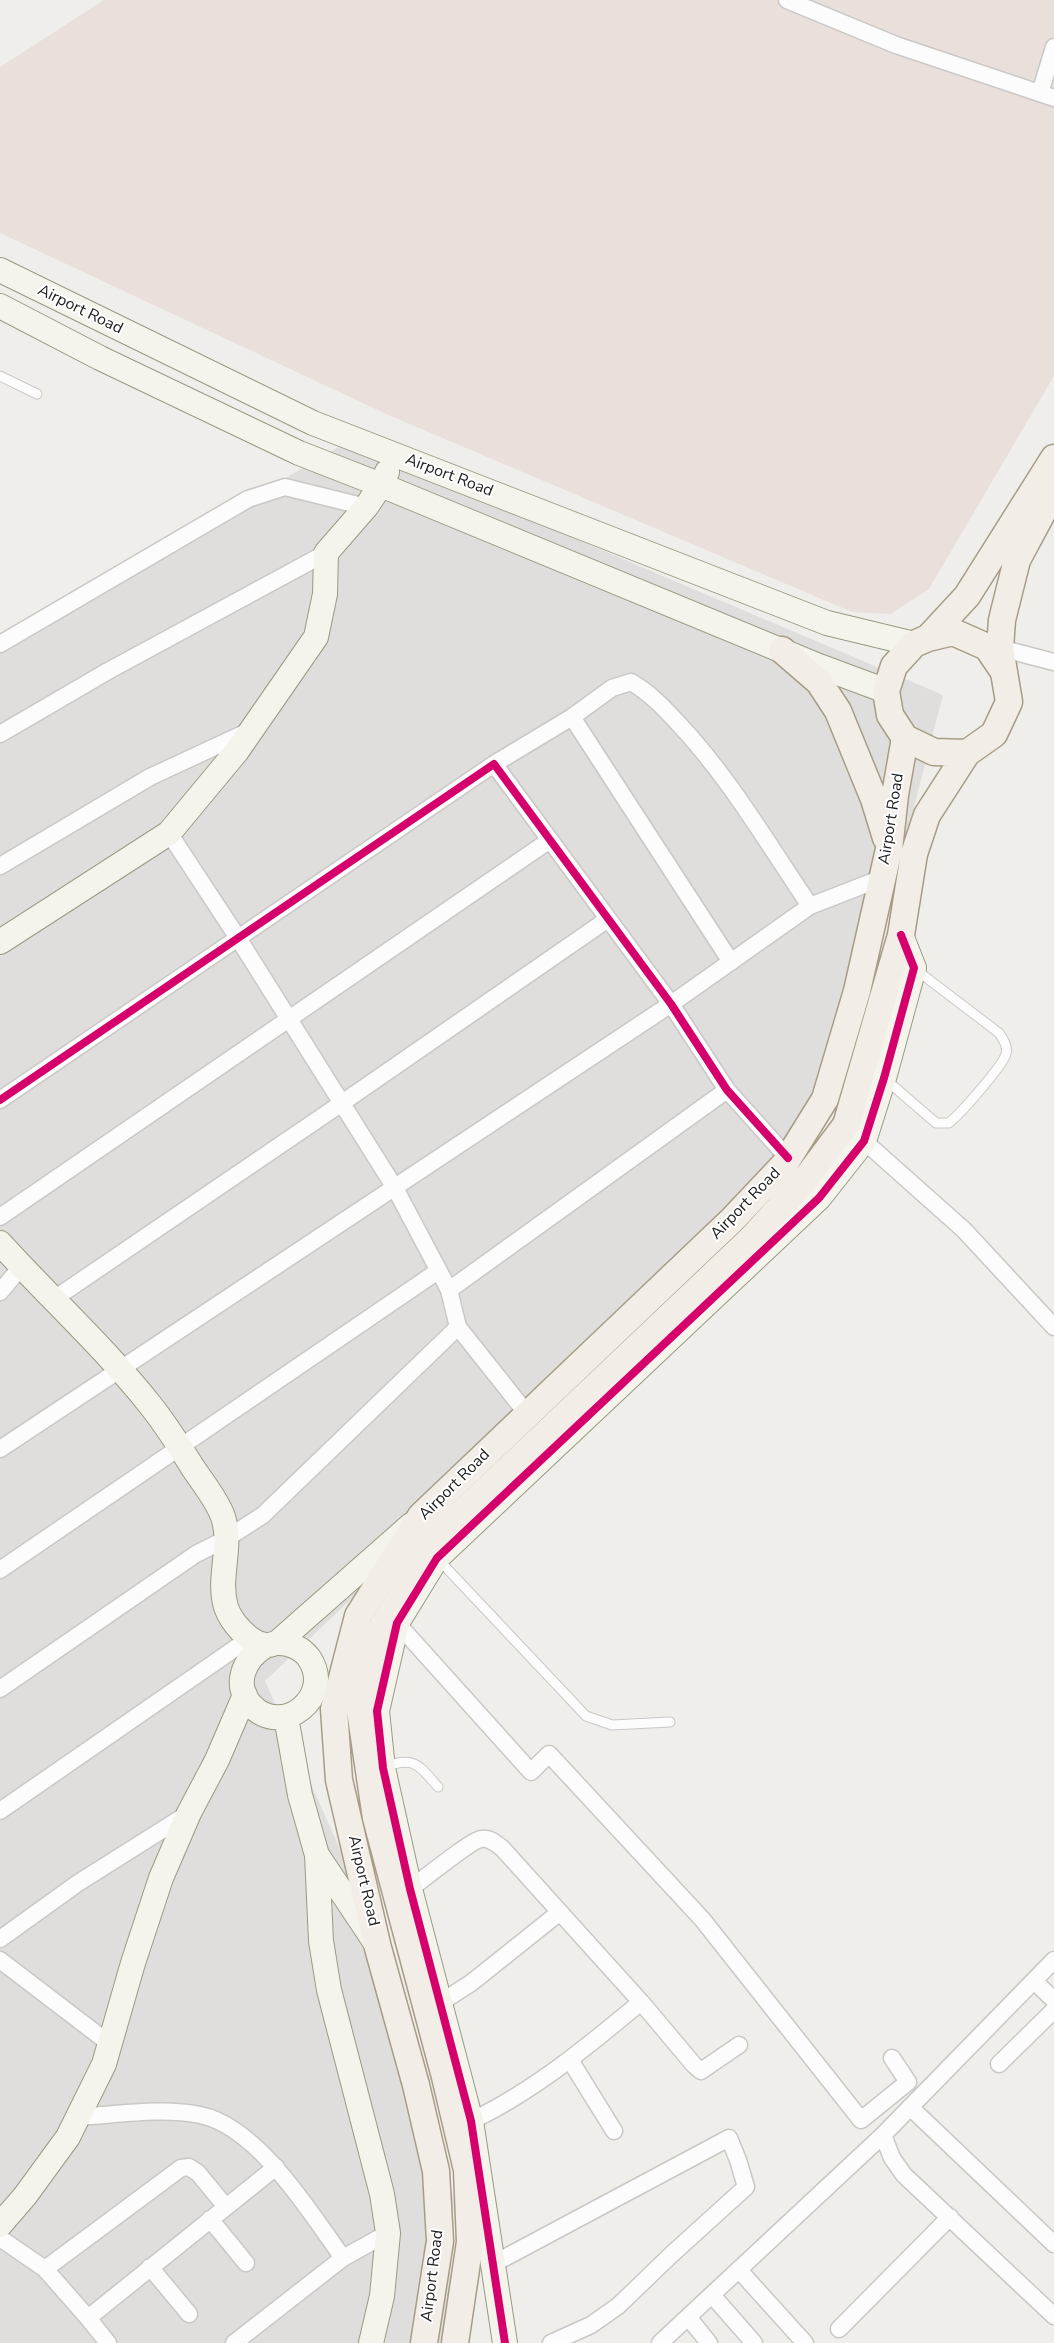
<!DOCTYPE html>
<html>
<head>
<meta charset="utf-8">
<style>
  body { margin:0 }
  canvas { display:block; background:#f0eeeb }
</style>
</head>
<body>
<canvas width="1054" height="2343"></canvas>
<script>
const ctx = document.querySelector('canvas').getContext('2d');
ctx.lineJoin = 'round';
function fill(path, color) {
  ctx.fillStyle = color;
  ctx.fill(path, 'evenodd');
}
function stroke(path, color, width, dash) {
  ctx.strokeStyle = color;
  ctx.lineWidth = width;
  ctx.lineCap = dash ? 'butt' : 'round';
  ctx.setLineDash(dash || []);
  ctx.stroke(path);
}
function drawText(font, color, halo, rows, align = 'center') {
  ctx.font = font + ' "Nunito Sans",sans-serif';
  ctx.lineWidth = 4;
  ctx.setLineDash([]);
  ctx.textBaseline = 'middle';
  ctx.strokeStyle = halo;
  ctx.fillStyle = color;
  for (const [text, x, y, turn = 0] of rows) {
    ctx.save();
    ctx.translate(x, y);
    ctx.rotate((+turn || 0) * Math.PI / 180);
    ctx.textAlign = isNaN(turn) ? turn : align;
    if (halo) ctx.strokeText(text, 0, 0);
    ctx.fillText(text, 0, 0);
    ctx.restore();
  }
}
const residential = new Path2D(`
  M 347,442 L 943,695 L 841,1088 L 788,1184 L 265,1681 L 406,1997 L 454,2202 L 447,2325 L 441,2343 L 0,2343 L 0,646 Z`);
const military = new Path2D(`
  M 104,0 L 1054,0 L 1054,376 L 929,589 L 891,614 L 852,612 L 386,414 L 0,233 L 0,67 Z`);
const lane = new Path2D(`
  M 0,376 L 37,394
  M 885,1079 L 936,1123 L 949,1123 C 960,1114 1002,1067 1006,1054 C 1008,1046 1003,1039 999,1033 L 915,969
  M 437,1558 L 586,1716 L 612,1725 L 670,1722
  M 385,1767 C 414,1755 420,1766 438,1787`);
const street = new Path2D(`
  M 787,0 L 896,45 L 1054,98
  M 1040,93 L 1054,47
  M 0,644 L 248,499 L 285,487 L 366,507
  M 1000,648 L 1054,662
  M 0,734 L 108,671 L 326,553
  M 494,764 L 572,717
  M 169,833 L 238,938 L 395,1188 L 449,1290 L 458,1327 L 528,1415
  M 0,866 L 150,777 L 249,731
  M 731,962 L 572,717 L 612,688 L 631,682 C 650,693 663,707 677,722 C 729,777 768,844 810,906
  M 0,1100 L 494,764 L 671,1004 L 727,1090 L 788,1158
  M 864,1141 L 964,1230 L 1054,1327
  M 0,1217 L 550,840
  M 449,1290 L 727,1090
  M 0,1292 L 21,1267
  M 54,1299 L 342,1103 L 608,919
  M 0,1449 L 671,1004 L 810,906 L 882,878
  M 0,1570 L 438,1271
  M 397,1623 L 531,1772 L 549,1754 L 702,1919 L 861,2120 L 908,2082 L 892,2058
  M 0,1689 L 196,1554 L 226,1539 L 263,1515 L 458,1327
  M 0,1811 L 250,1638
  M 410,1889 C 422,1880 472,1840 481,1839 C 490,1837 496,1844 502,1848 L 641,2002 L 694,2065 L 701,2071 L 739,2045
  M 0,1939 L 78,1883 L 189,1813
  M 0,1960 L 110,2044
  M 1034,1981 L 1054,2000
  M 440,2003 L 471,1983 L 560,1912
  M 570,2060 L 614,2131
  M 999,2064 L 1054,2010
  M 910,2107 L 1054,2244
  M 77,2117 C 117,2115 161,2107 200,2115 C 257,2126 310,2212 343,2258
  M 471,2121 C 534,2091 588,2046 641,2002
  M 883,2135 L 892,2158 L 904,2175 L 1054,2316
  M 210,2219 L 246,2263
  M 0,2238 L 45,2269 L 88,2318 L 276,2167
  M 493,2264 L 729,2138 L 738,2160 L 746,2187 L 672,2254 L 618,2306 L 591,2325 L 551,2343
  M 150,2267 L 189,2314
  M 45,2269 L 181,2168 L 189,2167 L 198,2173 L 226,2207
  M 739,2270 L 805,2343
  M 712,2295 L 754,2343
  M 688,2317 L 709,2343
  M 88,2318 L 108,2343
  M 839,2329 L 950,2217
  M 234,2343 L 343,2258 L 388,2233
  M 660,2343 L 883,2135 L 1054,1960`);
const secondary = new Path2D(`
  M 0,270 L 313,423 L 827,623 L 914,644
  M 0,306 L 100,358 L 299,453 L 381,485 L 819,666 L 886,691
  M 0,942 L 169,833 L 237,751 L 316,637 L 325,594 L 326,553 L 366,507 L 381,485 L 387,472
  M 0,1243 C 50,1298 105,1348 151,1406 C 167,1426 180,1447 193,1468 C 203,1483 217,1500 223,1517 C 233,1546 217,1578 226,1607 C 231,1622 249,1643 265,1645 C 269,1646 273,1644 276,1643 C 288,1642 302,1648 309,1658 C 335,1696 282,1739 251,1705 C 232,1684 245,1658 265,1646
  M 277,1643 L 411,1525
  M 286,1717 L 300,1795 L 317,1855 L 375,1942
  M 317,1855 L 321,1941 L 329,1990 L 382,2194 L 388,2233 L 382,2296 L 371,2343
  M 0,2225 L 25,2196 L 68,2137 L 104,2064 L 133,1963 L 161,1878 L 189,1813 L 217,1760 L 245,1695
  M 505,2343 L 471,2121 L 410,1889 L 383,1768 L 377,1711 L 397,1623 L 437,1558 L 819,1198 L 864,1141 L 884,1078 L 914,968 L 901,935`);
const primary = new Path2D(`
  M 928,638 L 967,596 L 1054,458
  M 782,650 L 819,682 L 838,711 L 874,799 L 886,838
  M 1004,672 L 987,647 L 953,632 L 928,638 L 914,644 L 894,666 L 886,691 L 890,715 L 905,738 L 934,752 L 967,753 L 994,734 L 1009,702 L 1000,648 L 1002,620 L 1017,560 L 1054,491
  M 424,2343 L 440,2241 L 436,2171 L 416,2085 L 378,1948 L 339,1780 L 334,1709 L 358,1616 L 421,1516 L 732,1220 L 784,1165 L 825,1099 L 857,991 L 889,849 L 895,795 L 905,738
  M 455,2343 L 470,2242 L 467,2170 L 445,2077 L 376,1818 L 360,1710 L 382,1627 L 441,1533 L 751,1239 L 804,1181 L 846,1125 L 901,935 L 914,854 L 927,815 L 967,753`);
const cycleway = new Path2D(`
  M 0,1100 L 494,764 L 671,1004 L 727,1090 L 788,1158
  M 505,2343 L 471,2121 L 410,1889 L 383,1768 L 377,1711 L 397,1623 L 437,1558 L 819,1198 L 864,1141 L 884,1078 L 914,968 L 901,935`);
const streetNames = [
  ["Airport Road",80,310,26],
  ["Airport Road",449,476,21],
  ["Airport Road",892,819,-81],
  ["Airport Road",746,1204,-46],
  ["Airport Road",455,1485,-45],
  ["Airport Road",363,1881,77],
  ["Airport Road",433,2276,-83]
];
fill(residential, '#dfdedc');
fill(military, '#eae0db');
stroke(lane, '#c9c8c7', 11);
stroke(street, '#c9c8c7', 19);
stroke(secondary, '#999a82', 26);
stroke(primary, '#a79c86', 29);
stroke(lane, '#fdfcfc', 9);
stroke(street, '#fdfcfc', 16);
stroke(secondary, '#f4f4ed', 24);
stroke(primary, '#f3ede7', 26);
stroke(cycleway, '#d6006c', 8);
drawText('16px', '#222', '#fff', streetNames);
</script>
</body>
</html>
